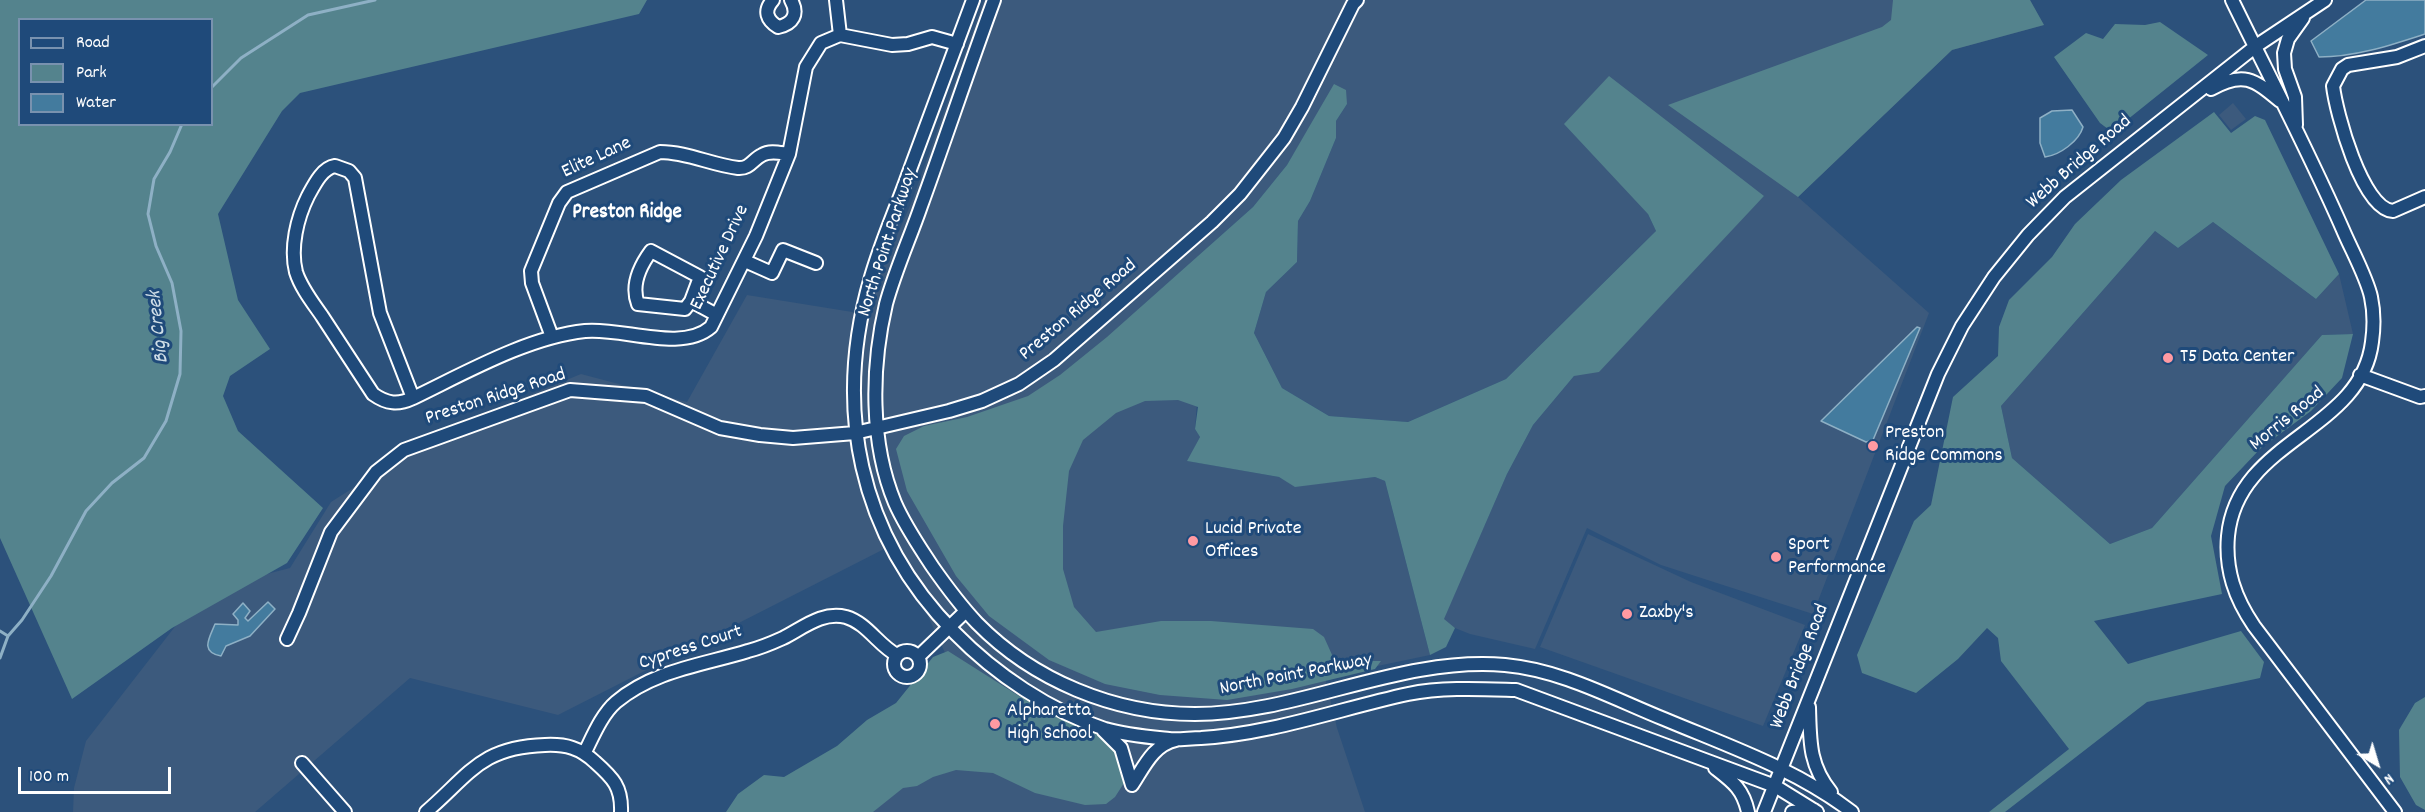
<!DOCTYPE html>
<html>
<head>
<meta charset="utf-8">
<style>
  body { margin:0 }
  #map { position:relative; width:2425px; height:812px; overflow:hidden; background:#2c517b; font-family:Dekko,sans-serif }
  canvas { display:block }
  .legend { position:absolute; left:18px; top:18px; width:195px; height:108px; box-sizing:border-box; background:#1f4a7a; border:2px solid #7992af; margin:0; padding:8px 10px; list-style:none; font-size:18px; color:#fff }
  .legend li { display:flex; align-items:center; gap:12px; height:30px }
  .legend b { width:30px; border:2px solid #7992af }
  .north { position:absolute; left:2347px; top:734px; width:60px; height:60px; -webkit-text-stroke:4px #1f4a7a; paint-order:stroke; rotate:142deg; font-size:16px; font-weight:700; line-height:24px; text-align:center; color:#fff }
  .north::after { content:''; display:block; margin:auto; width:21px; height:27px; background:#fff; clip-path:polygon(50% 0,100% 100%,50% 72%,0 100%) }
  .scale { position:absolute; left:18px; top:767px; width:153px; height:27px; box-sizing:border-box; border:3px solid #fff; border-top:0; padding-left:8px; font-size:18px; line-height:21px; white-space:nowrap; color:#fff; -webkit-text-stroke:4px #1f4a7a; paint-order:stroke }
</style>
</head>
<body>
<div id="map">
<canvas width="2425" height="812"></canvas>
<ul class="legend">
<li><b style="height:8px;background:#1f4a7a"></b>Road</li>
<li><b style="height:16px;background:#54838d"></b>Park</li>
<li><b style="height:16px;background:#437b9e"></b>Water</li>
</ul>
<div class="north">N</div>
<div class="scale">100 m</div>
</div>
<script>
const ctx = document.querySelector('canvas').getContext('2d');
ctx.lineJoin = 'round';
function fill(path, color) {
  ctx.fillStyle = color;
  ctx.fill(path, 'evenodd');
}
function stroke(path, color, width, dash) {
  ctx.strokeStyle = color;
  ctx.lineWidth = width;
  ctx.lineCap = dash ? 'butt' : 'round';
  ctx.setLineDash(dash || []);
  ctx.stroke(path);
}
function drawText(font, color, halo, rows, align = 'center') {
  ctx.font = font + ' Dekko,sans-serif';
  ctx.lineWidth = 6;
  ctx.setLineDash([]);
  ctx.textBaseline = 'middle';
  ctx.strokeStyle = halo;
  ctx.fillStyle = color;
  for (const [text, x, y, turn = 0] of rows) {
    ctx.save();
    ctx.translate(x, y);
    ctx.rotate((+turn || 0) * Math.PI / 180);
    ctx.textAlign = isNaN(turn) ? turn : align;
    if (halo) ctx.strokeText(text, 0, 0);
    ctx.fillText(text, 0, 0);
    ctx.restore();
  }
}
const built = new Path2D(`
  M 984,0 L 2030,0 L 2044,25 L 1952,50 L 1798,197 L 1929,313 L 1813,614 L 1661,565 L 1587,528 L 1535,649 L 1470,634 L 1455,628 L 1443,620 L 1507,474 L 1533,425 L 1574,376 L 1764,196 L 1648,214 L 1656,231 L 1506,379 L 1408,422 L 1329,416 L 1282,388 L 1254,333 L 1266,292 L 1297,262 L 1298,221 L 1310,201 L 1336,138 L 1336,121 L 1347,104 L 1335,85 L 1287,165 L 1253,207 L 1141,307 L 1198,389 L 1195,429 L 1200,437 L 1188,461 L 1279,477 L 1295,486 L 1375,477 L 1385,481 L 1430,655 L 1325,677 L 1337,728 L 1365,812 L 804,812 L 947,657 L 911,580 L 890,546 L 558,715 L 410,678 L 255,812 L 73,812 L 74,788 L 86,741 L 191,606 L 220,586 L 290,568 L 331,502 L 444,430 L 581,374 L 687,402 L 747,295 L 871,315 L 873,291 L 912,201 Z
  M 2233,103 L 2246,119 L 2231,130 L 2219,115 Z
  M 2213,222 L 2316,299 L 2339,274 L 2353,334 L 2322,335 L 2152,528 L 2110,544 L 2012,458 L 2001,406 L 2155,231 L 2178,248 Z
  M 1588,534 L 1691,582 L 1805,625 L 1763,726 L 1540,647 Z`);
const green = new Path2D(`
  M 0,0 L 647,0 L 639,14 L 300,93 L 282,111 L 218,214 L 238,300 L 270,349 L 230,376 L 223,396 L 238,431 L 323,508 L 287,563 L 172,628 L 72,699 L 0,538 ZM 20,20 L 212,20 L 212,124 L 20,124 Z
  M 1893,0 L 2030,0 L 2044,25 L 1952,50 L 1798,197 L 1668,105 L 1882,27 L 1891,20 Z
  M 2160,22 L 2208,55 L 2112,132 L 2100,123 L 2054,57 L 2086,33 L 2103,39 L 2115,24 L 2145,25 Z
  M 1609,76 L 1764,196 L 1599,372 L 1574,376 L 1533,425 L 1507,474 L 1444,619 L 1455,628 L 1446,647 L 1430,655 L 1385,481 L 1375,477 L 1295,487 L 1279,477 L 1187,461 L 1200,437 L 1195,429 L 1198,407 L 1178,400 L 1145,401 L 1116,413 L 1083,440 L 1069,471 L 1063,526 L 1063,569 L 1074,607 L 1096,632 L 1161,621 L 1211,621 L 1313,629 L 1324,637 L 1333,657 L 1359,661 L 1381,661 L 1375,669 L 1292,689 L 1227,700 L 1160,695 L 1105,684 L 1049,660 L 989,616 L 956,576 L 907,491 L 896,449 L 904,436 L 924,426 L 967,417 L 1028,396 L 1060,375 L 1107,337 L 1253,207 L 1287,165 L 1334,84 L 1346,90 L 1347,104 L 1336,121 L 1336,138 L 1310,201 L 1298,221 L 1297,262 L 1266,292 L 1254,333 L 1282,388 L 1329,416 L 1408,422 L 1506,379 L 1656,231 L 1648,214 L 1564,124 Z
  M 2214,112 L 2231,133 L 2255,116 L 2265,120 L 2339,274 L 2316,299 L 2213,222 L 2178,248 L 2155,231 L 2001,406 L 2012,458 L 2110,544 L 2152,528 L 2322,335 L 2353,334 L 2342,378 L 2311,411 L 2261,448 L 2225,486 L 2211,536 L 2222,594 L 2094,621 L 2128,664 L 2241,631 L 2264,662 L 2260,678 L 2147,702 L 2005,812 L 1989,812 L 2069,749 L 2001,661 L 1998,638 L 1987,628 L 1958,659 L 1916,693 L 1862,673 L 1857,655 L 1914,521 L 1931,505 L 1953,397 L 1998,356 L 1999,327 L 2009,300 L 2052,257 L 2075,224 L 2121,180 Z
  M 948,651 L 1019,696 L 1100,734 L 1118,748 L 1126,770 L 1124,783 L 1115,797 L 1106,804 L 1085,805 L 1035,793 L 993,773 L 956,770 L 933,777 L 917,786 L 903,788 L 873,812 L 726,812 L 738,794 L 764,775 L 784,777 L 837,746 L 867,720 L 896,703 L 933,657 Z
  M 2425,697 L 2425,810 L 2416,805 L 2400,777 L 2399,730 L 2415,703 Z`);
const water = new Path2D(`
  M 2366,0 L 2425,0 L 2425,34 C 2391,45 2356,57 2319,57 L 2311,41 Z
  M 2072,110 L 2083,127 C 2079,141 2060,155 2045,157 L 2040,143 L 2040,118 L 2052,111 Z
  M 1917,327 L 1920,328 L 1873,440 L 1866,442 L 1821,421 Z
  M 268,602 L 275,609 L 250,636 L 226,646 L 221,656 C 199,652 210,637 215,624 L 238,625 L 238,620 L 233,614 L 243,603 L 250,611 L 245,618 L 248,621 Z`);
const stream = new Path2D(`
  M 212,87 L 241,58 L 308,15 L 375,0
  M 0,631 L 8,636
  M 0,658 L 8,636 L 22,620 L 51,576 L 86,511 L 112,483 L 144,458 L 166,421 L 180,374 L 181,331 L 172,283 L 156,246 L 148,214 L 154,179 L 170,152 L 182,124`);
const minor = new Path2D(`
  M 773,0 C 763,11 767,20 778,27 C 793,24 799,14 791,0
  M 836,0 L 840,35
  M 973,0 C 952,58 930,116 908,175 C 896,209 881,242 871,277 C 833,407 858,535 955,633 C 995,674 1050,711 1105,729 C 1125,735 1149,737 1169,739 C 1179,740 1190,738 1201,738 C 1271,734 1339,709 1408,694 C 1443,687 1481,689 1516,690 L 1775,786 L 1817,812
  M 994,0 C 969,68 946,137 921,206 C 910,238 895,271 886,304 C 871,368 870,443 895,503 C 905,526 919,546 932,566 C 946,586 960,605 977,623 C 1033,680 1114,714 1195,714 C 1299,714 1399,656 1505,665 C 1561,670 1612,698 1664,719 C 1728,746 1796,769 1852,812
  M 2232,0 C 2269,76 2309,152 2343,230 C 2351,249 2367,278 2371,297 C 2374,311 2374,328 2372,342 C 2361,432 2237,439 2228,536 C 2225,570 2235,598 2254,626 L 2395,812
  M 2425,46 L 2397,57 L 2348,65 L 2342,69 L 2333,86 C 2336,112 2362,209 2393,211 L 2425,197
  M 2211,89 C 2243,71 2254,79 2280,101
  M 2296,125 L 2295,97 L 2285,69 L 2284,53 L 2288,39 L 2303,18
  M 335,166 L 349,171 L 355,178 L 380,313 L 413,398 C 398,405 387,404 373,394 C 356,368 339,342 322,316 C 313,303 301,288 296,272 C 290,248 297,218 308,196 C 314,185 322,168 335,166 Z
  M 651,251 L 700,277 L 691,301 L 685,309 L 638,304 C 631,286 640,266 651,251 Z
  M 745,261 L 772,273 L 783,250 L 816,263
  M 691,301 L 717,315
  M 552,337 L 532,283 L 531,271 L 559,203 L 567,192 L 660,152 C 687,152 712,165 738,168 C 750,169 753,159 762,155 C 770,150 780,153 789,154
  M 2360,375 L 2420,397 L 2425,396
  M 413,398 C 465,373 528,337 585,331 C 622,327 681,353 711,327 L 756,236 L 789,154 L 806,67 L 821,43 L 840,35 L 892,45 L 908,44 L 932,37 L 957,44
  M 287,639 L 299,613 L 331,532 L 376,472 L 404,450 L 570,390 L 646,396 L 720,428 L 760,435 L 793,438 L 855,433 L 949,411 L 982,401 L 1019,384 L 1054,360 L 1212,222 L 1240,194 L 1284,138 L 1302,107 L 1353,4 L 1357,0
  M894 664a13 13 0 1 1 26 0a13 13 0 1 1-26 0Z
  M 918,657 L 966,611
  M 1809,707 C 1810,741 1809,765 1831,792
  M 1103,730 L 1121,748 L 1132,785
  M 585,752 C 593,736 602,714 616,702 C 654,670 703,665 748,651 C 760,648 772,643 783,638 C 803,628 822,611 846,617 C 867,623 879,646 897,655
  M 302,763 L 345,812
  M 1715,768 C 1733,782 1743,789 1748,812
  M 1132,785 C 1144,767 1153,745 1176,740
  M 426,812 C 470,774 481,747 545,745 C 566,744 580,748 595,762 C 613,778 622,787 621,812
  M 1764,812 L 1938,374 L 1962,326 L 1994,277 L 2028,235 L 2065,197 L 2256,46 L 2325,0
  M 1792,812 L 1814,810`);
const markers = [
  [2168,358,6,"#ff9aa2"],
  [1873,446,6,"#ff9aa2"],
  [1193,541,6,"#ff9aa2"],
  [1776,557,6,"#ff9aa2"],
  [1627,614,6,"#ff9aa2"],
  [995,724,6,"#ff9aa2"]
];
const streetNames = [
  ["Elite Lane",597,159,-25],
  ["Webb Bridge Road",2080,163,-41],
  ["North Point Parkway",889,243,-72],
  ["Executive Drive",721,258,-65],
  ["Preston Ridge Road",1079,311,-40],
  ["Preston Ridge Road",496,398,-18],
  ["Morris Road",2288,420,-39],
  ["Cypress Court",691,649,-18],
  ["Webb Bridge Road",1801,667,-69],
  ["North Point Parkway",1296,676,-11]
];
const poiNames = [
  ["T5 Data Center",2180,358],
  ["Preston",1885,434],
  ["Ridge Commons",1885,457],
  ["Lucid Private",1205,530],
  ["Offices",1205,553],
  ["Sport",1788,546],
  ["Performance",1788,569],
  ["Zaxby's",1639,614],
  ["Alpharetta",1007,712],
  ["High School",1007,735]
];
const neighbourhoodNames = [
  ["Preston Ridge",627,214]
];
const waterNames = [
  ["Big Creek",160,327,-96]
];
fill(built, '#3c5a7d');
fill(green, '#54838d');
fill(water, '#437b9e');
stroke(water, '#8eb0c5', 1.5);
stroke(stream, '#8eb0c5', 3);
stroke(minor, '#fff', 16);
stroke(minor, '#1f4a7a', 12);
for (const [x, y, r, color] of markers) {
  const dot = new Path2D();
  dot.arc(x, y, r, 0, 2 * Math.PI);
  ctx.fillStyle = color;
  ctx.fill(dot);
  stroke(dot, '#1f4a7a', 2);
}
drawText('20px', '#fff', '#1f4a7a', streetNames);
drawText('20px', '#fff', '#1f4a7a', poiNames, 'left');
drawText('bold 21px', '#fff', '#1f4a7a', neighbourhoodNames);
drawText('italic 21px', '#d0dee7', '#1f4a7a', waterNames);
</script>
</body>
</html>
